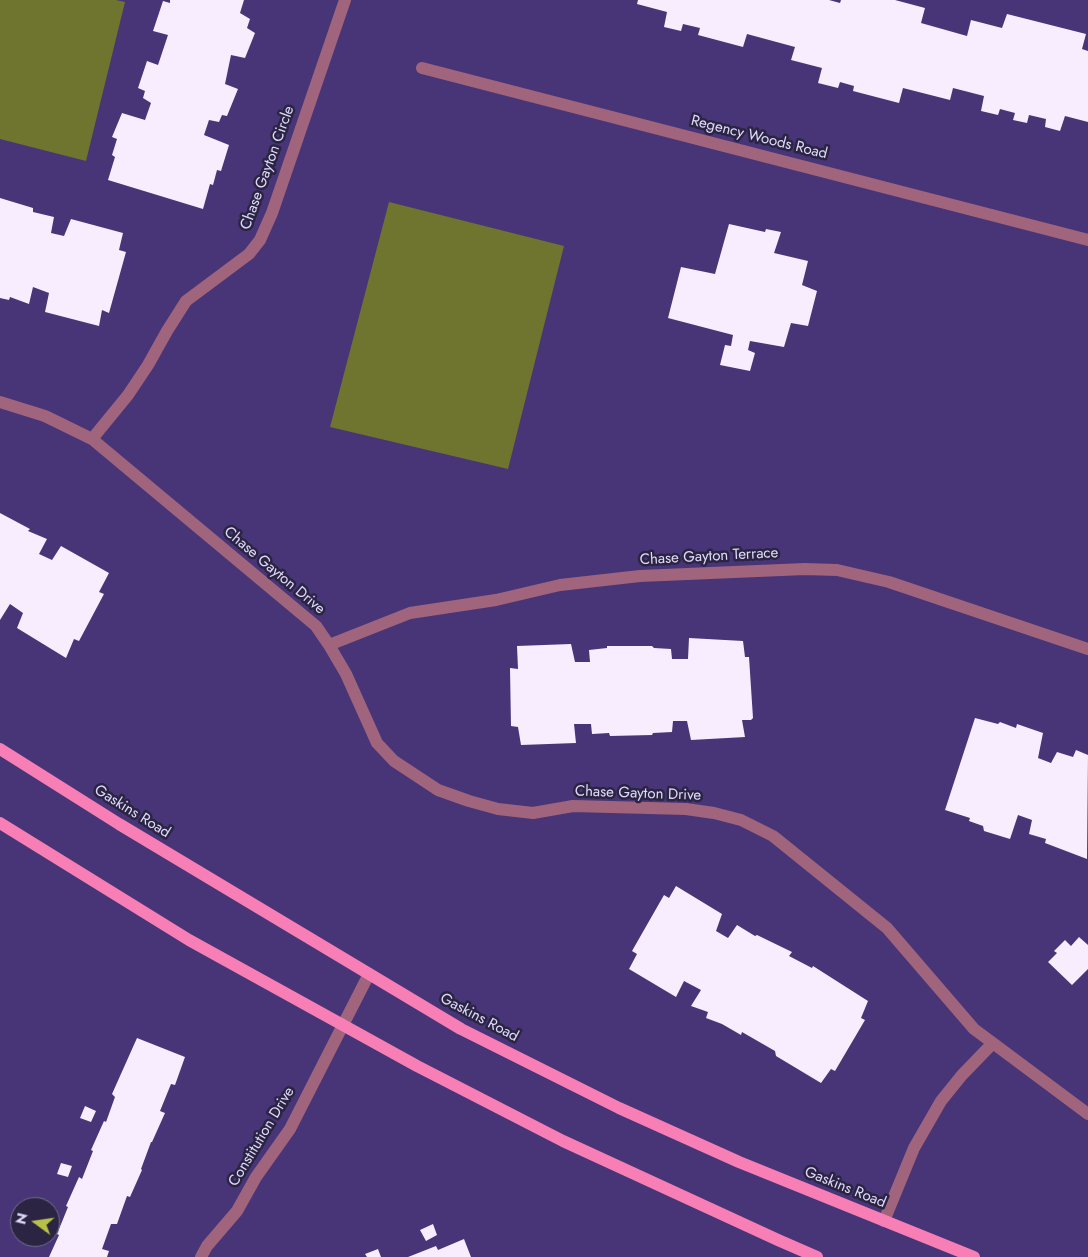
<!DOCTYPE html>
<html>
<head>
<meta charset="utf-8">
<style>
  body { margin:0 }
  #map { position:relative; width:1088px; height:1257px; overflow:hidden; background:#473577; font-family:Jost,sans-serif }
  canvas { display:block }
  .north { position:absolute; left:10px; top:1197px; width:50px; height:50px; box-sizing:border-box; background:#2b2442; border:1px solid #736d8c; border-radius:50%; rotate:284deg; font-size:14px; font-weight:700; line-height:20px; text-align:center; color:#e0dafa }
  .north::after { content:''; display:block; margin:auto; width:18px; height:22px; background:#b8c147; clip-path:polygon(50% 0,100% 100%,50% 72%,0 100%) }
</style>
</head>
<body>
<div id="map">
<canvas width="1088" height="1257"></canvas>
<div class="north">N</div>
</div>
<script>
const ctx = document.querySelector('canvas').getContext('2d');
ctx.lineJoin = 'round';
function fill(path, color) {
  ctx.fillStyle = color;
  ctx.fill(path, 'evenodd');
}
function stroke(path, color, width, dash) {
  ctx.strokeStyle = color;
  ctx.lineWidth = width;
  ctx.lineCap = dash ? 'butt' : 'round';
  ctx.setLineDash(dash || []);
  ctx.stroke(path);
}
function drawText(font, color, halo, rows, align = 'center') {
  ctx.font = font + ' Jost,sans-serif';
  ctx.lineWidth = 5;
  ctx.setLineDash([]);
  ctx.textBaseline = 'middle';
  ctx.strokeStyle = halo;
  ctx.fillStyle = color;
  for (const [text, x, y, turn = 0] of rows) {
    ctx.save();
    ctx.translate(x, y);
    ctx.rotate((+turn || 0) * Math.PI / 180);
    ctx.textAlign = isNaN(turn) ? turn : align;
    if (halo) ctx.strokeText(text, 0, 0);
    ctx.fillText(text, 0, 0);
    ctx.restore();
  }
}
const green = new Path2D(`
  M 0,0 L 116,0 L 125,2 L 86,161 L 0,139 Z
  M 389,202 L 564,246 L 508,469 L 330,427 Z`);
const building = new Path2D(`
  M 170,0 L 244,0 L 240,13 L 250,19 L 247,28 L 255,33 L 245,58 L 231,55 L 225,84 L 238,89 L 227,116 L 222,115 L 219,122 L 209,120 L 204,135 L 229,145 L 221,171 L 217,170 L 213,185 L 210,184 L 203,209 L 108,180 L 115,157 L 112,155 L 117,139 L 112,137 L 122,113 L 145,120 L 151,103 L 143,98 L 145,91 L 138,88 L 147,61 L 158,65 L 168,35 L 153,31 L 163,1 L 170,3 Z
  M 638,0 L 829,0 L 840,3 L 841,0 L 895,0 L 925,8 L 921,23 L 967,36 L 971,20 L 1002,28 L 1007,14 L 1086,34 L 1082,49 L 1088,51 L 1088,122 L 1065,116 L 1060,131 L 1045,127 L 1046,119 L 1029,115 L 1027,123 L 1013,120 L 1015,113 L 1000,109 L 998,115 L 981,111 L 984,96 L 953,88 L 950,100 L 903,88 L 899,103 L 853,91 L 854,86 L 840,82 L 838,88 L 818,83 L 822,68 L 791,60 L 795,47 L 747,34 L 743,47 L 698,35 L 700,28 L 683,24 L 681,31 L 664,27 L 667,12 L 637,4 Z
  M 0,198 L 33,208 L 33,212 L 54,217 L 51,233 L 64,236 L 71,219 L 123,233 L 119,250 L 126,252 L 109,313 L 102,310 L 99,326 L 45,312 L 49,293 L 33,287 L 29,304 L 10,297 L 9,300 L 0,298 Z
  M 729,224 L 765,232 L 766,229 L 781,232 L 774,253 L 808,261 L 802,285 L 817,291 L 808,326 L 791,323 L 784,347 L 750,341 L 748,350 L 755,353 L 750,371 L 720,365 L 725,345 L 731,346 L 733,335 L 668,318 L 681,267 L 715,274 Z
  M 0,513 L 30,529 L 28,531 L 47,539 L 39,554 L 52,560 L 61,546 L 109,573 L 99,592 L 104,594 L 79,641 L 74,639 L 66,658 L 17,628 L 23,613 L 10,604 L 0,620 Z
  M 689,638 L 743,641 L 745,657 L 749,657 L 753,718 L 751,720 L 742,720 L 745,737 L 691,740 L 687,721 L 673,721 L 672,732 L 653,733 L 652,735 L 610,736 L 609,733 L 592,734 L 591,724 L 574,724 L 576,743 L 521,745 L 518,727 L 511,726 L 510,668 L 518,669 L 517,646 L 571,644 L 575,662 L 590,662 L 589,650 L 607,648 L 607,646 L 652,646 L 654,648 L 671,649 L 672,659 L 688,659 Z
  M 975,718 L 998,724 L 1000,722 L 1016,728 L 1017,724 L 1043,733 L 1038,758 L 1051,763 L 1057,752 L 1073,757 L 1076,750 L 1088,755 L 1087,859 L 1045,843 L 1046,839 L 1029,834 L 1032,820 L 1018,815 L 1010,839 L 984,831 L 983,826 L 969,821 L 970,818 L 945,810 Z
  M 676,886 L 722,914 L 716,931 L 728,938 L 737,925 L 755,936 L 757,935 L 792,952 L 789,956 L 812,968 L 813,966 L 868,1001 L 861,1018 L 865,1020 L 835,1071 L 831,1069 L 821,1083 L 776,1056 L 775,1051 L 742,1032 L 741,1035 L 722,1024 L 706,1018 L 708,1012 L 691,1006 L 701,990 L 684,981 L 676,997 L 629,969 L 637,954 L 632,951 L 664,895 L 669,898 Z
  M 1079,937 L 1088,945 L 1088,969 L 1072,985 L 1048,962 L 1057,953 L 1054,951 L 1065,940 L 1071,946 Z
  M 137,1038 L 185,1057 L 175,1085 L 171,1084 L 160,1111 L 165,1113 L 152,1142 L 151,1142 L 141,1169 L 142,1170 L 130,1197 L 127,1196 L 117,1224 L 111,1224 L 102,1249 L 109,1251 L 107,1257 L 49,1257 L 59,1235 L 57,1234 L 68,1207 L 66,1206 L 79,1177 L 82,1179 L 93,1151 L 91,1150 L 104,1121 L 106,1122 L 115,1097 L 112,1094 Z
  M 85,1106 L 96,1111 L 91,1122 L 80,1118 Z
  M 61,1163 L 72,1166 L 68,1177 L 57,1174 Z
  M 433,1224 L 437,1235 L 426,1241 L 420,1230 Z
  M 464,1239 L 471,1257 L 408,1257 L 436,1246 L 438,1250 Z
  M 378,1249 L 381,1257 L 367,1257 L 365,1254 Z`);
const minor = new Path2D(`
  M 422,68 L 1088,240
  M 0,402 L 45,416 L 92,439 L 316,626 L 329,645 L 346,674 L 377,743 L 394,761 L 438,790 L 469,801 L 498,809 L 533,813 L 573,806 L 686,809 L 714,813 L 741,820 L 773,836 L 887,928 L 974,1029 L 1088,1114
  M 92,439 L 128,395 L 148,365 L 167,331 L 186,301 L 249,254 L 260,240 L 272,213 L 345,0
  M 329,645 L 410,613 L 496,600 L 560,585 L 640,576 L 805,569 L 837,570 L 889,582 L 1088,649
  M 884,1221 L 914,1148 L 941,1101 L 962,1075 L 993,1043
  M 201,1257 L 207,1246 L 237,1211 L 256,1177 L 290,1129 L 369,974`);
const major = new Path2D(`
  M 0,749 L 119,824 L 461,1029 L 619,1108 L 739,1162 L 974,1257
  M 0,823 L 189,940 L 417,1066 L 563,1141 L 778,1240 L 817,1257`);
const streetNames = [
  ["Regency Woods Road",759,138,14],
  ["Chase Gayton Circle",268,168,-70],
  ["Chase Gayton Terrace",709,557,-3],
  ["Chase Gayton Drive",274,571,40],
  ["Chase Gayton Drive",638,794,2],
  ["Gaskins Road",132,812,32],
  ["Gaskins Road",479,1018,28],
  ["Constitution Drive",262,1137,-59],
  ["Gaskins Road",845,1188,22]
];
fill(green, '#6f742f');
fill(building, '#f8edfe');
stroke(minor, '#a0647d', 12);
stroke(major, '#f77fb5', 12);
drawText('15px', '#e0dafa', '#2b2442', streetNames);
</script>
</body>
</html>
